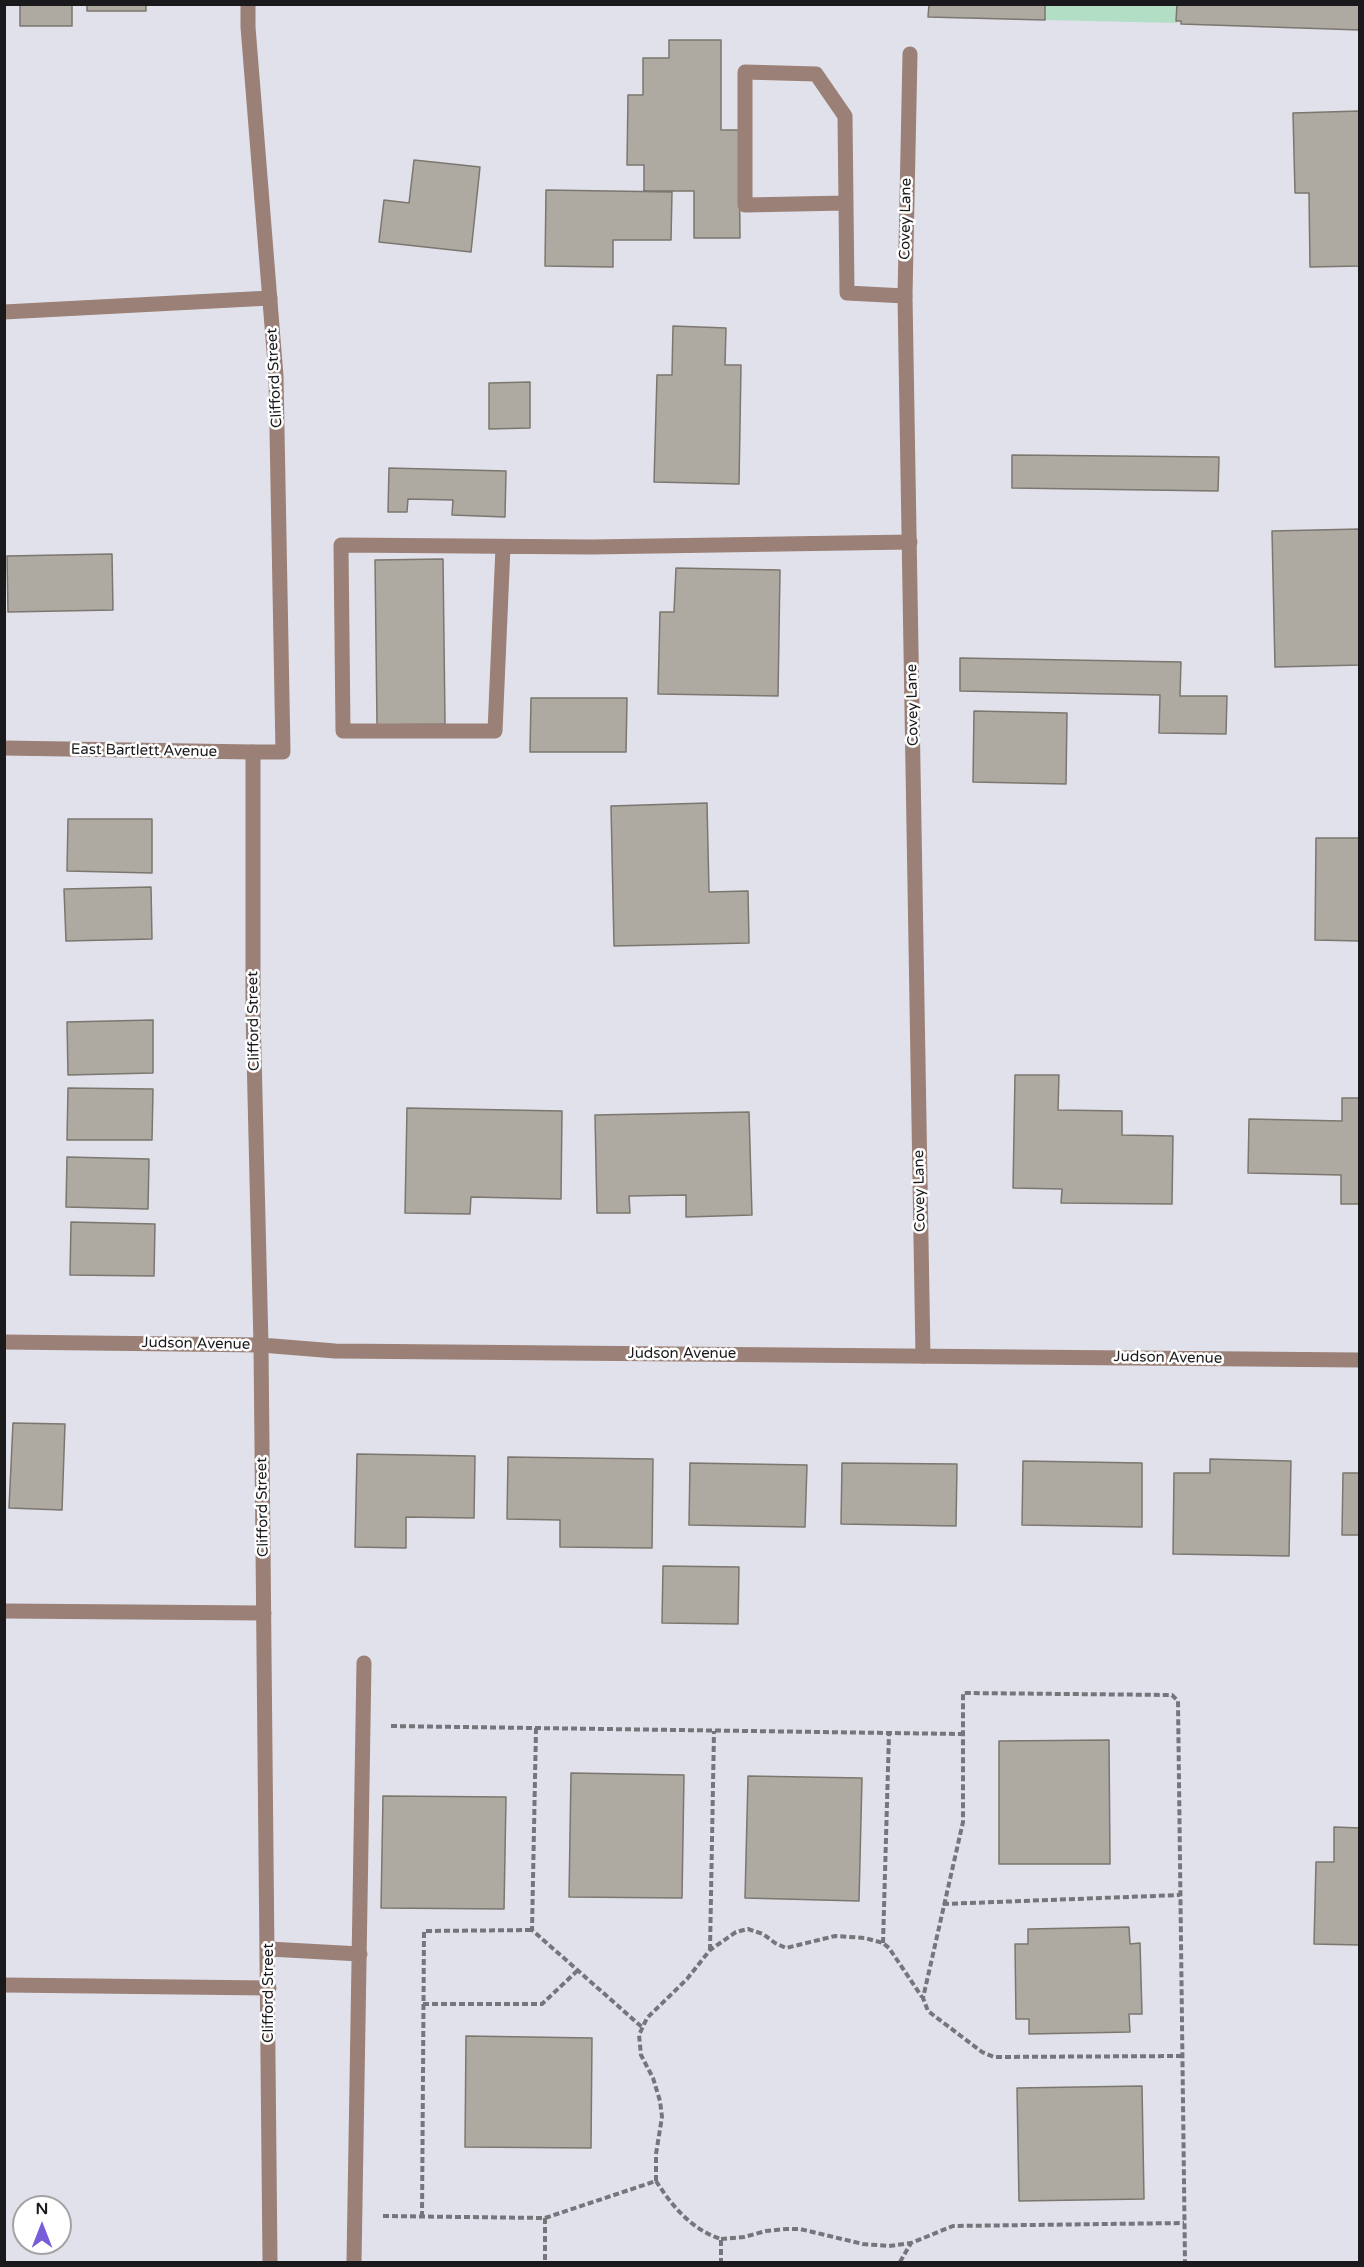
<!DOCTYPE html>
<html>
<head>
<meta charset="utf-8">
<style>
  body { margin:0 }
  #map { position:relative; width:1364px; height:2267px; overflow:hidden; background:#e1e1eb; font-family:"Varela Round",sans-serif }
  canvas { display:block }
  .frame { position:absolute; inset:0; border:6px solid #1a1a1d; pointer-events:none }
  .north { position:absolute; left:12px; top:2195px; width:60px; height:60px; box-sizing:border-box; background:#fff; border:2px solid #a3a3a5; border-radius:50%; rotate:0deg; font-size:16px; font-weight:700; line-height:24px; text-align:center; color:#1a1a1d }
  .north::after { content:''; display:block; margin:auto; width:21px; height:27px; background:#785dd8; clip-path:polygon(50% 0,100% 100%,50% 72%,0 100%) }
</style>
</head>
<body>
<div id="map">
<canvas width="1364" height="2267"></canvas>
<div class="frame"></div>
<div class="north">N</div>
</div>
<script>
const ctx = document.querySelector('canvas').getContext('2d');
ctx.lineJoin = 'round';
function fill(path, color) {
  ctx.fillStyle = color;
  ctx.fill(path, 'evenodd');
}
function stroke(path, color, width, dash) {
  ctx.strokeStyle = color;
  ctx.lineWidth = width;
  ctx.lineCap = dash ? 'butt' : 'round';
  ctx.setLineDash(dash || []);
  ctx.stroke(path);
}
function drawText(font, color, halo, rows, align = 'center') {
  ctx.font = font + ' "Varela Round",sans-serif';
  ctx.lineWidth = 5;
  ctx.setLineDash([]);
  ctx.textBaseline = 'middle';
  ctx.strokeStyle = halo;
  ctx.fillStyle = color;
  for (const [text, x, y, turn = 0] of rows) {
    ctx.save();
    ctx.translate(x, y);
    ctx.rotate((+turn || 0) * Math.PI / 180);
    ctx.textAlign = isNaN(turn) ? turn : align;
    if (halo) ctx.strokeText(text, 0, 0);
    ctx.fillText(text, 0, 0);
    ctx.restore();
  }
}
const green = new Path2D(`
  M 1045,5 L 1177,5 L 1177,23 L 1045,20 Z`);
const building = new Path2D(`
  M 20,4 L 72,4 L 72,26 L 20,26 Z
  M 87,4 L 146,4 L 146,11 L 87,11 Z
  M 929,4 L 1045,4 L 1045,20 L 928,17 Z
  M 1177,4 L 1360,4 L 1360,30 L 1181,24 L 1181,21 L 1176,21 Z
  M 669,40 L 721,40 L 721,130 L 739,130 L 740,238 L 694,238 L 694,191 L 644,191 L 644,165 L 627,165 L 628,95 L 643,95 L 643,58 L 669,58 Z
  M 1360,111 L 1360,266 L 1310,267 L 1309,193 L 1295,193 L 1293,113 Z
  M 414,160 L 480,167 L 471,252 L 379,242 L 384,200 L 409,203 Z
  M 546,190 L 672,192 L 671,240 L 613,240 L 613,267 L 545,266 Z
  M 673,326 L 726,328 L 725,365 L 741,365 L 739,484 L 654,482 L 657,375 L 672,375 Z
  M 530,382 L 530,428 L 489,429 L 489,383 Z
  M 1012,455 L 1219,457 L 1218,491 L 1012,488 Z
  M 389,468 L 506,471 L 505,517 L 452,515 L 453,500 L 408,499 L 407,512 L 388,512 Z
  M 1360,529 L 1360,665 L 1275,667 L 1272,531 Z
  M 112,554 L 113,610 L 8,612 L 7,556 Z
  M 443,559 L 445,724 L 377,725 L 375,560 Z
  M 676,568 L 780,570 L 778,696 L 658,694 L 660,612 L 674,612 Z
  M 960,658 L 1181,662 L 1180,696 L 1227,696 L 1226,734 L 1159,733 L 1160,695 L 960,691 Z
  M 531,698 L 627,698 L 626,752 L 530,752 Z
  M 974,711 L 1067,713 L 1066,784 L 973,782 Z
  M 707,803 L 709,892 L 748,891 L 749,943 L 614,946 L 611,806 Z
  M 68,819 L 152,819 L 152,873 L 67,871 Z
  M 1316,838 L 1360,838 L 1360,941 L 1315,940 Z
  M 151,887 L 152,939 L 66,941 L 64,889 Z
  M 153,1020 L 153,1073 L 68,1075 L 67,1022 Z
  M 1015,1075 L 1059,1075 L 1058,1110 L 1122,1111 L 1122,1135 L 1173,1136 L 1172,1204 L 1061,1203 L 1062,1189 L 1013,1188 Z
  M 68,1088 L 153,1089 L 152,1140 L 67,1140 Z
  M 1342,1098 L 1360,1098 L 1360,1204 L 1341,1204 L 1341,1175 L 1248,1173 L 1249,1119 L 1342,1121 Z
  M 407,1108 L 562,1111 L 561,1199 L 471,1197 L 470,1214 L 405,1213 Z
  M 749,1112 L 752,1215 L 686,1217 L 686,1195 L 629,1196 L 630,1213 L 597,1213 L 595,1115 Z
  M 67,1157 L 149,1159 L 148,1209 L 66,1207 Z
  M 71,1222 L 155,1224 L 154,1276 L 70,1275 Z
  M 13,1423 L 65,1424 L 62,1510 L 9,1508 Z
  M 357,1454 L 475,1456 L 474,1518 L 406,1517 L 406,1548 L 355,1547 Z
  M 508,1457 L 653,1459 L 652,1548 L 560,1547 L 560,1520 L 507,1519 Z
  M 1210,1459 L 1291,1461 L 1289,1556 L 1173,1554 L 1174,1473 L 1210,1473 Z
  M 1023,1461 L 1142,1463 L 1142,1527 L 1022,1525 Z
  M 690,1463 L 807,1465 L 805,1527 L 689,1525 Z
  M 842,1463 L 957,1464 L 956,1526 L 841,1524 Z
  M 1343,1473 L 1360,1473 L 1360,1535 L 1342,1535 Z
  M 663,1566 L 739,1567 L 738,1624 L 662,1623 Z
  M 1109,1740 L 1110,1864 L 999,1864 L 999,1741 Z
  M 571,1773 L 684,1775 L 682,1898 L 569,1897 Z
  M 748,1776 L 862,1778 L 859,1901 L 745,1898 Z
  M 383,1796 L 506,1797 L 504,1909 L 381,1908 Z
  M 1334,1827 L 1360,1828 L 1360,1945 L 1314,1944 L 1316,1862 L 1334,1862 Z
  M 1129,1927 L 1130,1944 L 1140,1943 L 1142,2014 L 1129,2014 L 1130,2032 L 1029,2034 L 1029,2019 L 1016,2019 L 1015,1944 L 1028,1944 L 1028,1929 Z
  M 466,2036 L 592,2038 L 591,2148 L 465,2147 Z
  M 1142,2086 L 1144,2199 L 1019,2201 L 1017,2088 Z`);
const path = new Path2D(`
  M 391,1726 L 963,1734
  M 536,1728 L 532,1930 L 643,2028
  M 943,1904 L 1180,1895
  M 883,1943 L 889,1733
  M 710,1950 L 714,1731
  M 423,2004 L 542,2004 L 577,1971
  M 1182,2056 L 994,2057 L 982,2052 L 928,2011 L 923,1998 L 963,1822 L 963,1693 L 1172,1695 L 1178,1701 L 1185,2262
  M 656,2181 L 656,2154 L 662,2117 L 660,2101 L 653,2078 L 641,2055 L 639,2035 L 647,2018 L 687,1979 L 710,1950 L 736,1932 L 748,1929 L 763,1934 L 775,1943 L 786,1948 L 835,1936 L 865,1938 L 883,1943 L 889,1948 L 922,1997
  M 383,2216 L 545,2218 L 545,2262
  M 422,2217 L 424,1931 L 532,1930
  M 545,2218 L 656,2181 C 672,2206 692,2230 721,2239 L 721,2262
  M 721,2239 L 744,2237 L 766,2231 L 786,2229 L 800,2229 L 863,2244 L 889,2246 L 911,2243
  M 900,2262 L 911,2243 L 953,2226 L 1184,2223`);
const service = new Path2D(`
  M 846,203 L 745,205 L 745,72 L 816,74 L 845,116 L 847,293 L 905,296
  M 4,312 L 270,298
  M 503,547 L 495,731 L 343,731 L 341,545 L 591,547 L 910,542
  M 4,1611 L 264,1613
  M 269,1949 L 360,1954
  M 4,1985 L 269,1988
  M 354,2262 L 364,1663`);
const minor = new Path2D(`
  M 910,54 L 905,296 L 923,1356
  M 4,748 L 253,752
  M 4,1342 L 261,1345`);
const tertiary = new Path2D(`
  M 248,4 L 248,27 L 276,376 L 283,752 L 253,752 L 253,1012 L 261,1345 L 270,2262
  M 261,1345 L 335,1351 L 1360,1360`);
const streetNames = [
  ["Covey Lane",906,219,-89],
  ["Clifford Street",275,378,-93],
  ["Covey Lane",913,705,-91],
  ["East Bartlett Avenue",144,751,1],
  ["Clifford Street",254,1021,-91],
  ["Covey Lane",920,1191,-91],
  ["Judson Avenue",196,1344,1],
  ["Judson Avenue",682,1354],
  ["Judson Avenue",1168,1358,1],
  ["Clifford Street",263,1507,-91],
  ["Clifford Street",269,1993,-90]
];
fill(green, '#b1dec5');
fill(building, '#afaaa1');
stroke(building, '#7b766e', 1.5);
stroke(path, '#75757b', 4, [6, 3]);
stroke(service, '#9a8076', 15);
stroke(minor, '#9a8076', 15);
stroke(tertiary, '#9a8076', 15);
drawText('15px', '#1a1a1d', '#fff', streetNames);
</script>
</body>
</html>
